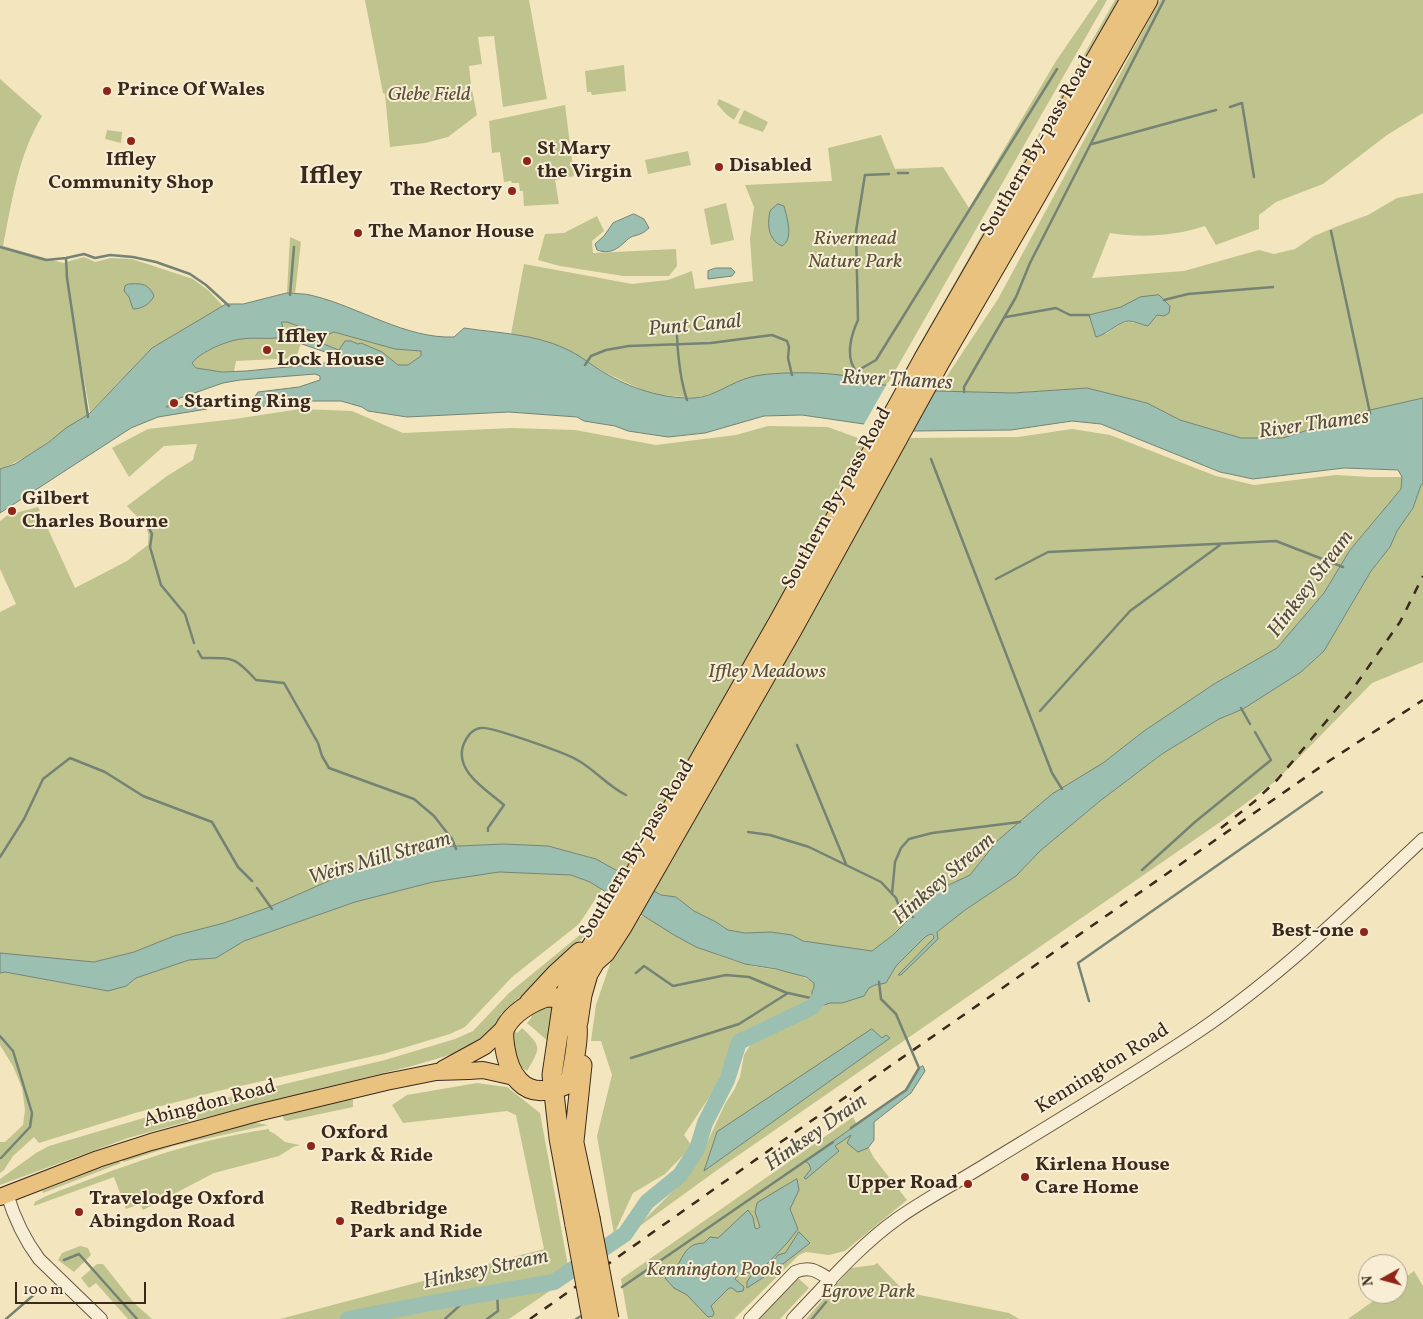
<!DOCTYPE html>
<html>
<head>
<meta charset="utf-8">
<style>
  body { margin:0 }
  #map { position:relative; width:1423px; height:1319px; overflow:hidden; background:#f3e5be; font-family:Vollkorn,serif }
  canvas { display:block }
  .north { position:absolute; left:1358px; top:1254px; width:50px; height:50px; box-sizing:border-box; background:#f7eed5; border:1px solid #ac9f8b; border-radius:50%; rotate:263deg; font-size:14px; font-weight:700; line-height:20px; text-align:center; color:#3b291c }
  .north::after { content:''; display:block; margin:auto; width:18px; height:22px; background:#8f2418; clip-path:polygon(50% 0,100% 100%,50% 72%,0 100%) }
  .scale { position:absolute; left:15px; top:1282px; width:131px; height:22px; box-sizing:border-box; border:2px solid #3b291c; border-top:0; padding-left:6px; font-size:15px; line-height:18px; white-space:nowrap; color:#3b291c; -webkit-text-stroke:4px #f7eed5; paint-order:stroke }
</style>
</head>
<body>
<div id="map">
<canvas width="1423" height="1319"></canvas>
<div class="north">N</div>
<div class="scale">100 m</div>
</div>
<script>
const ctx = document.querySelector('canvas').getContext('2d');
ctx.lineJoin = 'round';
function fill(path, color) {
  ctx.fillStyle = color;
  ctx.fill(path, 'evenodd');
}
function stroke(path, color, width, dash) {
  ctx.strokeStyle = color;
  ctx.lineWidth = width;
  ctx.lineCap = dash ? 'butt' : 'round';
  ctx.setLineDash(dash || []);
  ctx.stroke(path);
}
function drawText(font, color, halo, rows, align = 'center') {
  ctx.font = font + ' Vollkorn,serif';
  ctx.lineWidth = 4;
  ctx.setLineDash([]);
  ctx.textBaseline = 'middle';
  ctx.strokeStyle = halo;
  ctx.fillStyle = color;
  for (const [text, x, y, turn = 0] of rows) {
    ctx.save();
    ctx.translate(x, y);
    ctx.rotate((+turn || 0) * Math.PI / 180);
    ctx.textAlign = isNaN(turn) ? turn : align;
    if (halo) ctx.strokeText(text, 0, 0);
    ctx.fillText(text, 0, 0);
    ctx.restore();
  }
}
const green = new Path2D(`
  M 365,0 L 529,0 L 547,99 L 503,107 L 494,36 L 478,37 L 482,64 L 469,66 L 471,85 L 477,115 L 448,137 L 425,143 L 390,147 L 385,94 L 383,93 Z
  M 1098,0 L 1107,0 L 887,385 L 866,383 L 862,379 L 838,375 L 751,377 L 714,393 L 695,398 L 661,395 L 647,392 L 606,373 L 566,349 L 543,340 L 511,334 L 524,264 L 632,284 L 668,280 L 692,271 L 695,289 L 753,281 L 750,239 L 754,207 L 745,185 L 832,181 L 828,148 L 881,135 L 895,169 L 943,167 L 969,208 L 1056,61 Z
  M 1115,0 L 1122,0 L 921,355 L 914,354 Z
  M 1160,0 L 1423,0 L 1423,113 L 1387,135 L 1323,184 L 1276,202 L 1259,215 L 1259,229 L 1216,245 L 1205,226 C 1175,236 1141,238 1110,233 L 1092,278 L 1184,271 L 1259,250 L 1274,254 L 1295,249 L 1314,236 L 1338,226 L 1368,215 L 1397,198 L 1423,193 L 1423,398 L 1370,410 L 1283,438 L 1241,438 L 1180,420 L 1147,403 L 1087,388 L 1013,393 L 937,391 L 998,299 ZM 1121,307 L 1157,315 L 1148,326 C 1124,320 1126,319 1106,334 L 1089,315 Z
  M 624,65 L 626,91 L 592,95 L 591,92 L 587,92 L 585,71 Z
  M 0,79 L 42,116 C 18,156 12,201 3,246 L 63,263 L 84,257 L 95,262 L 111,258 L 132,259 L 193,279 L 209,291 L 223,306 L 152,348 L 90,412 L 73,320 L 89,414 C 59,432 33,457 0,469 Z
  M 719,99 L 740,109 L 734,120 L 727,115 L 717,104 Z
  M 565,105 L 574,176 L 555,180 L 559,204 L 524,206 L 523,191 L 520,191 L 519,183 L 512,183 L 511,181 L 504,182 L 500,152 L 492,153 L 489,121 Z
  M 744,110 L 768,122 L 763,132 L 738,123 Z
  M 107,130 L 122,132 L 121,143 L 105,139 Z
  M 688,151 L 691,165 L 648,174 L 645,160 Z
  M 726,203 L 734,240 L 711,245 L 704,209 Z
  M 597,216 L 604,231 L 592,241 L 593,253 L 676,249 L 677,266 L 669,276 L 623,276 L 560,266 L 538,260 L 545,234 L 564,233 Z
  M 290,237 L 301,242 L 295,294 L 287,293 Z
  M 282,322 L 287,322 L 325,336 L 334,332 L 395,349 L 421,351 L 421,356 L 408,365 L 398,365 L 382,352 L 361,343 L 358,344 L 351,341 L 340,350 L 282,328 Z
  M 282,337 L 301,343 L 296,358 L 236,361 L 234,371 L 222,372 L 196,368 L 192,363 C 200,352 228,340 242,339 C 255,337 269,340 282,337 Z
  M 300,409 L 352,411 L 403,433 L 512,428 L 575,430 L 656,445 L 736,435 L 768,426 L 828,427 L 901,454 L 910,438 L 1018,437 L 1072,429 L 1110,435 L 1216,476 L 1254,485 L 1336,475 L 1370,477 L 1402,477 L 1401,489 L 1350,550 L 1324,593 L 1277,648 L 1214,684 L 1144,731 L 1103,763 L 997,841 L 970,875 L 938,890 L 893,935 L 872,951 L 803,941 L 792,935 L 772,932 L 745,933 L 728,930 L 716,922 L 694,911 L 676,897 L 661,895 L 596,859 L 548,846 L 504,844 L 436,847 L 363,866 L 267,908 L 224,923 L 174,936 L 134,952 L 94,962 L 0,953 L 0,612 L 16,604 L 0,569 L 0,521 L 13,511 L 15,513 L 38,507 L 75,588 L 127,561 L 148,545 C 148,541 149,537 148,533 C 146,522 134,515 127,506 L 167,476 L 193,460 L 197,444 L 164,446 L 129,477 L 112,448 L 148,429 L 235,419 Z
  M 1423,484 L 1423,662 L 1372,683 L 1277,780 L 1226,818 L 720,1168 L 633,1231 L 683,1181 L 705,1147 L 725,1104 L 734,1090 L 740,1077 L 744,1055 L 749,1047 L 759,1036 L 812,1009 L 830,1003 L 842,1003 L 863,996 L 869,988 L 875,985 L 886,983 L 896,966 L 925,937 L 930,934 L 934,938 L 899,974 L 938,939 L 937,932 L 965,910 L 1016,876 L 1040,851 L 1100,801 L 1162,754 L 1219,719 L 1243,709 L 1301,672 L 1324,651 L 1371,571 L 1390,547 L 1397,531 L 1413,508 L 1421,485 Z
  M 499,872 L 571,875 L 590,882 L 602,889 L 579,924 L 512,977 L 465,1027 L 450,1034 L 383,1054 L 218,1091 L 135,1113 L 39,1143 L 34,1137 L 13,1156 L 4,1170 L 0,1173 L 0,1142 L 5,1142 L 23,1125 L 25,1110 L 22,1088 L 13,1066 L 0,1045 L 0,973 L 5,972 L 100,990 L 126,986 L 136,978 L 189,960 L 216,958 L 244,941 L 355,902 L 433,882 Z
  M 644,916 C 675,935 708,954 744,964 C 767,970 794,969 814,983 L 814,988 L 812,991 L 812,1003 L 734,1036 L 716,1087 L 684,1135 L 692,1146 L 665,1174 L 633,1193 L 614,1234 L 597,1136 L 612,1075 L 601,1041 L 591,1041 L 596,1005 L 611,961 L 639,917 Z
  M 597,918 L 596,924 L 519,1003 L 516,1000 L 500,1015 L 502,1018 L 487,1034 L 460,1052 L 412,1066 L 186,1122 L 128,1138 L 0,1185 L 0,1179 L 36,1153 L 49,1146 L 147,1117 L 385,1060 L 455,1039 L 473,1031 L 509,993 L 581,934 Z
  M 556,1005 L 550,1043 L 527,1023 L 532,1017 L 528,1013 L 538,1006 Z
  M 522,1028 C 542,1047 541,1047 527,1071 L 516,1064 L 512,1039 L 514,1031 L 517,1033 Z
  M 477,1083 L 507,1087 L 540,1113 L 570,1277 L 509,1319 L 280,1319 L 544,1249 L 516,1115 L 507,1111 L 403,1123 L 392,1105 L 407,1095 Z
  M 347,1099 L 353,1100 L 353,1107 L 287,1121 L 284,1120 L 282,1113 Z
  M 853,1117 L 874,1158 L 907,1200 L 845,1251 L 829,1255 L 806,1252 L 799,1255 L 734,1319 L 628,1319 L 621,1279 Z
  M 257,1123 L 268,1125 L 173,1146 L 124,1162 L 121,1160 L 131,1156 L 244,1124 Z
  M 269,1129 L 269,1131 L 275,1134 L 285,1142 L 300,1145 L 293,1147 L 279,1156 L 214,1173 L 143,1210 L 140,1204 L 126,1209 L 114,1177 L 34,1206 L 34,1205 L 35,1202 L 44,1197 C 117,1168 191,1140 269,1129 Z
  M 118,1161 L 121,1163 L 43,1193 L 42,1191 Z
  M 80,1246 L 88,1248 L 91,1255 L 74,1272 L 58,1260 L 62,1253 Z
  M 877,1263 L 905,1292 L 1009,1313 L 1019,1319 L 806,1319 L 851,1268 L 874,1265 Z
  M 97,1264 L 103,1264 L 134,1303 L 152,1319 L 128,1319 L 96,1283 L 89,1288 L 81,1278 Z
  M 1414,1271 L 1423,1286 L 1423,1319 L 1348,1319 L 1383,1294 L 1398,1294 L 1398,1283 Z
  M 798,1278 L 809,1288 L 780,1319 L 759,1319 Z`);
const water = new Path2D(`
  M 778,204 L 784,206 C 787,218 794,239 782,246 C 768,240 767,224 770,211 Z
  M 634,214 L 644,219 L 649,228 C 640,237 634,234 628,239 C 619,248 611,255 597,250 L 595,244 L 604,236 L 613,223 Z
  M 716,268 L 731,268 L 735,272 L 732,276 L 708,279 L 708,271 Z
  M 129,284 C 142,283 149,284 154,296 C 150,304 142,309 133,309 L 129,297 L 124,291 L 125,286 Z
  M 287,293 C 296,294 305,293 314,296 C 359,307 406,339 454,337 L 464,328 C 497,333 534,334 564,348 C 578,354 590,364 603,372 C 630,388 662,399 694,398 C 714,397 731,382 751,377 C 771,371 851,370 867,383 L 937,391 L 1013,393 L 1087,388 L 1147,403 L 1180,420 L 1241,438 L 1283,438 L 1370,410 L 1423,398 L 1423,484 L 1421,485 L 1413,508 L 1397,531 L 1390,547 L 1371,571 L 1324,651 L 1301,672 L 1243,709 L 1219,719 L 1162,754 L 1100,801 L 1040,851 L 1016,876 L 965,910 L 937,932 L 938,939 L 901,975 L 898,975 L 934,938 L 933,935 L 930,934 L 925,937 L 896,966 L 886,983 L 875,985 L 869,988 L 864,996 L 842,1003 L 830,1003 L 812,1009 L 812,991 L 814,988 L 814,983 L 806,977 L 776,969 L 745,964 L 696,947 L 674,935 L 590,882 L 571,875 L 499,872 L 433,882 L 355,902 L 244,941 L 216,958 L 189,960 L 136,978 L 126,986 L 108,991 L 5,972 L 0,973 L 0,953 L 94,962 L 134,952 L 174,936 L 224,923 L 267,908 L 363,866 L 436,847 L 504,844 L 548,846 L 596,859 L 661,895 L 676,897 L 694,911 L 716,922 L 728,930 L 745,933 L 771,932 L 792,935 L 803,941 L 872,951 L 893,935 L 938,890 L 970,875 L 997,841 L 1052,794 L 1103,763 L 1144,731 L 1214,684 L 1277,648 L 1324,593 L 1350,550 L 1401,489 L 1402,477 L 1398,470 L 1344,468 L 1253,479 L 1220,472 L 1101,424 L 1072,421 L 1011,430 L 912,431 L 802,415 L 764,416 L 705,433 L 668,437 L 628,431 L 615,426 L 584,421 L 577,417 L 509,412 L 407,417 L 368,411 L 362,407 L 341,401 L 307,401 L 256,407 L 255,404 L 239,406 L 238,400 L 254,398 L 258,392 L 299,387 L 320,380 L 320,376 L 315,374 L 240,380 L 223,383 L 180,398 L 166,407 L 207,404 L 207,409 L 158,417 L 131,428 L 0,513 L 0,469 L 15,464 L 49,442 L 66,428 L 89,414 L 152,348 L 226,304 L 243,304 ZM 282,322 L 287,322 L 325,336 L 334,332 L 395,349 L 421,351 L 421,356 L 408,365 L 398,365 L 382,352 L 361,343 L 358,344 L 351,341 L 345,341 L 339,350 L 283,328 ZM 282,337 L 328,353 L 336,358 L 330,362 L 319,364 L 246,371 L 222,372 L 196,368 L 192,363 C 200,352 228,340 242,339 C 255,337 269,340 282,337 Z
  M 1159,295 L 1170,306 L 1169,313 L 1164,316 L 1157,315 L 1148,326 C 1142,325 1134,321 1129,321 C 1119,321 1108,334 1096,337 L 1089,315 L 1121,307 L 1140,297 Z
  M 872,1029 L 882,1038 L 886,1035 L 890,1038 L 704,1171 L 717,1132 Z
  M 923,1066 L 925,1071 L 911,1093 L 874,1122 L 874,1140 L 868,1148 L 858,1152 L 847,1143 L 851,1135 L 835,1146 L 839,1151 L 806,1179 L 804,1178 L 811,1169 L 809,1164 L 805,1161 L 906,1090 L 919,1068 Z
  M 797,1179 L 799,1190 L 790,1209 L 798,1229 L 788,1242 L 765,1266 L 767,1275 L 747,1288 L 747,1282 L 752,1274 L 746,1272 L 738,1275 L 735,1279 L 744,1287 L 743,1291 L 737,1292 L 732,1288 L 729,1288 L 711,1306 L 714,1313 L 713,1316 L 708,1317 L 687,1295 L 674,1288 L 665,1278 C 669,1274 676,1269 679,1263 C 685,1251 690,1243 704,1243 L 710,1237 L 718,1238 L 748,1210 L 753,1217 L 755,1228 L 757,1229 L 760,1227 L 755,1212 L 757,1203 Z
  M 799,1232 L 810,1243 L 783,1264 L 774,1265 L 774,1260 L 778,1255 L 785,1253 Z`);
const pier = new Path2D(`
  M 888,382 L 937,388 L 911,433 L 863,426 Z`);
const stream = new Path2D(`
  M 1230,107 L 1242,103 L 1254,177
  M 1092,144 L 1216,110
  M 898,173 L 908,173
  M 1331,231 L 1370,413
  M 0,247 L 46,260 L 66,258 L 67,278 L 88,417
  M 66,258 L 84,254 L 95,258 L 110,255 L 133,257 L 156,262 L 190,274 L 206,285 L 229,306
  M 290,295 L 294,247
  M 1164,300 L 1188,294 L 1273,287
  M 1006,317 L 1056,308 L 1070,315 L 1089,315
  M 677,336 C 678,358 680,379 687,400
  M 585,365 L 591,356 L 606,350 L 629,346 L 711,343 L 772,335 L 787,341 L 789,347 L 788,358 L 792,375
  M 856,371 C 845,357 851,335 858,320 L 856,231 L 864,181 L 865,175 L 889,174
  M 853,379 L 857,371 L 876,360 L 1057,69
  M 964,392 L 964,387 L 1016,297 L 1030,263 L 1164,0
  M 931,459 L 1052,773 L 1062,789
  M 148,526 L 152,534 L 150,547 L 161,585 L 185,614 L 194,643
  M 996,579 L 1048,552 L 1276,541 L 1343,567
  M 198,651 L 202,658 C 233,658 234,656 256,680 L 284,683 L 318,743 L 322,756 L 329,768 L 414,799 L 434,816 L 452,839 L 456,849
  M 1241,708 L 1250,724
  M 1040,711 L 1130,611 L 1220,545
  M 797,745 L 846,864
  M 488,831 L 488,828 L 504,805 C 487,790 455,772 463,746 C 466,738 471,729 481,728 C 490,726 569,754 579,761 C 596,771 608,786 626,795
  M 748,832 L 770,835 L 809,847 L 881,882 L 896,898 L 899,906 L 913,917
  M 0,857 L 24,819 L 43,779 L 70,758 L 105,772 L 143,796 L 212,822 L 238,867 L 252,881
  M 1142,870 L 1195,822 L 1271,760 L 1255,732
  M 257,888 L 272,909
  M 892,894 L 895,862 L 901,848 L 909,839 L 932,833 L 1020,822
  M 636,973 L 644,966 L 673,986 L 726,975 L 749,977 L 787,993
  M 1089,1001 L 1078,963 L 1322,792
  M 0,1036 L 13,1051 L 32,1113 L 30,1127 L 1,1158
  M 631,1058 L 739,1024 L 788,993 L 815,999
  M 851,1128 L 906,1090 L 919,1068 L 896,1014 L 881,999 L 879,982
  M 64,1260 L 79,1254 L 137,1319
  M 622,1287 L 833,1142
  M 6,1319 L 44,1286
  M 445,1319 L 469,1297
  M 487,1319 L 498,1311 L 497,1292
  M 576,1319 L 581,1316
  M 812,1319 L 826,1302`);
const river = new Path2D(`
  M 348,1319 L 431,1303 L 554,1282 L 625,1234 L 647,1202 L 680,1175 L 697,1149 L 705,1123 L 727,1080 L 739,1042 L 812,1007 L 826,991`);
const minor = new Path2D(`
  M 7,1194 C 14,1217 24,1239 39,1259 L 101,1319
  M 750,1319 L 795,1272 C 810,1265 818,1272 831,1280
  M 793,1319 C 825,1286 859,1246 897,1219 C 925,1199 956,1183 985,1165 C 1057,1121 1129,1078 1199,1031 C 1280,976 1352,906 1423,839`);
const major = new Path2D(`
  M 443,1069 L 485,1046 L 506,1026
  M 0,1197 L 98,1159 L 151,1142 L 257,1113 L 386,1082 L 436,1072 L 469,1071 L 483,1070 L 514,1077`);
const highway = new Path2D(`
  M 546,997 C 592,996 575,1050 571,1078 C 567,1086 561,1087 552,1089 C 523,1097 509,1074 505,1048 C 504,1041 502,1032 506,1026 C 515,1011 530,1003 546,997 Z
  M 529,1003 L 556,974 L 580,952
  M 578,1022 L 582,995 L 588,974 L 595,962 L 605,953 L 622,927 L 792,630 L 940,362 L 1031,205 L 1148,0
  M 571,1129 L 590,1218
  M 574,1141 L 582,1065
  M 575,1225 L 559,1138 L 552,1075 L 563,1000 L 572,977 L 609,919 L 779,621 L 924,358 L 1130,0`);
const rail = new Path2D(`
  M 1221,828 L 1255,801 L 1277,780 L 1350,693 L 1400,622 L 1423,576
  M 530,1319 L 778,1144 L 1329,761 L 1423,700`);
const highwayBridge = new Path2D(`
  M 590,1218 L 609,1319
  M 575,1225 L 592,1319`);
const markers = [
  [107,91,5,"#8f2418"],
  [131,141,5,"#8f2418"],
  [527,161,5,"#8f2418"],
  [719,167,5,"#8f2418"],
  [512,191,5,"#8f2418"],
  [358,233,5,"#8f2418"],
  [267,350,5,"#8f2418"],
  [174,403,5,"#8f2418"],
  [12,511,5,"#8f2418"],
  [1364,932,5,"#8f2418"],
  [311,1146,5,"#8f2418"],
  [1025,1177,5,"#8f2418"],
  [968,1184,5,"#8f2418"],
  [79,1212,5,"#8f2418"],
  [340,1221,5,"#8f2418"]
];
const poiNames = [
  ["Prince Of Wales",117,91],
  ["St Mary",537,150],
  ["the Virgin",537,173],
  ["Iffley",131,161,"center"],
  ["Community Shop",131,184,"center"],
  ["Disabled",729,167],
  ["The Rectory",502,191,"right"],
  ["The Manor House",368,233],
  ["Iffley",277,338],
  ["Lock House",277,361],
  ["Starting Ring",184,403],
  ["Gilbert",22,500],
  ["Charles Bourne",22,523],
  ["Best-one",1354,932,"right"],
  ["Oxford",321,1134],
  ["Park & Ride",321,1157],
  ["Kirlena House",1035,1166],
  ["Care Home",1035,1189],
  ["Upper Road",958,1184,"right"],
  ["Travelodge Oxford",89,1200],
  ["Abingdon Road",89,1223],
  ["Redbridge",350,1210],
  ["Park and Ride",350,1233]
];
const parkNames = [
  ["Glebe Field",429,96],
  ["Rivermead",855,240],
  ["Nature Park",855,263],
  ["Iffley Meadows",767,673],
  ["Kennington Pools",714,1271],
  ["Egrove Park",868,1293]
];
const streetNames = [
  ["Southern By-pass Road",1038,147,-60],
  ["Southern By-pass Road",838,499,-61],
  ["Southern By-pass Road",638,850,-59],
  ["Kennington Road",1103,1070,-32],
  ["Abingdon Road",210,1105,-15]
];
const waterNames = [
  ["Punt Canal",695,327,-5],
  ["River Thames",897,382,3],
  ["River Thames",1314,426,-8],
  ["Hinksey Stream",1312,585,-53],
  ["Weirs Mill Stream",380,860,-16],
  ["Hinksey Stream",945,880,-41],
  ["Hinksey Drain",817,1134,-35],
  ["Hinksey Stream",486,1271,-12]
];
const districtNames = [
  ["Iffley",331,178]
];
fill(green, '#bfc38e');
fill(water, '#9bbfb0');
stroke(water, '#758375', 1);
fill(pier, '#f3e5be');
stroke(stream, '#758375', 2.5);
stroke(river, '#9bbfb0', 16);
stroke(minor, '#695844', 14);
stroke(major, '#3b291c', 18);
stroke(highway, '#3b291c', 21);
stroke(minor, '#f7eed5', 12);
stroke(major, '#eac27f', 16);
stroke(highway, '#eac27f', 19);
stroke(rail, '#3b291c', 2.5, [9, 9]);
stroke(highwayBridge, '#3b291c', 21, []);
stroke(highwayBridge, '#eac27f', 19);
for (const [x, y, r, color] of markers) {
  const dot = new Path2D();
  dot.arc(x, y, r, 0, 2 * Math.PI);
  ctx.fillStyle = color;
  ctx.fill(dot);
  stroke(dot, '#f7eed5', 2);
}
drawText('bold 20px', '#3b291c', '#f7eed5', poiNames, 'left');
drawText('italic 20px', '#5c5038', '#f7eed5', parkNames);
drawText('20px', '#3b291c', '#f7eed5', streetNames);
drawText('italic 21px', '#534e41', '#f7eed5', waterNames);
drawText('bold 25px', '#3b291c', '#f7eed5', districtNames);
</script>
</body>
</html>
